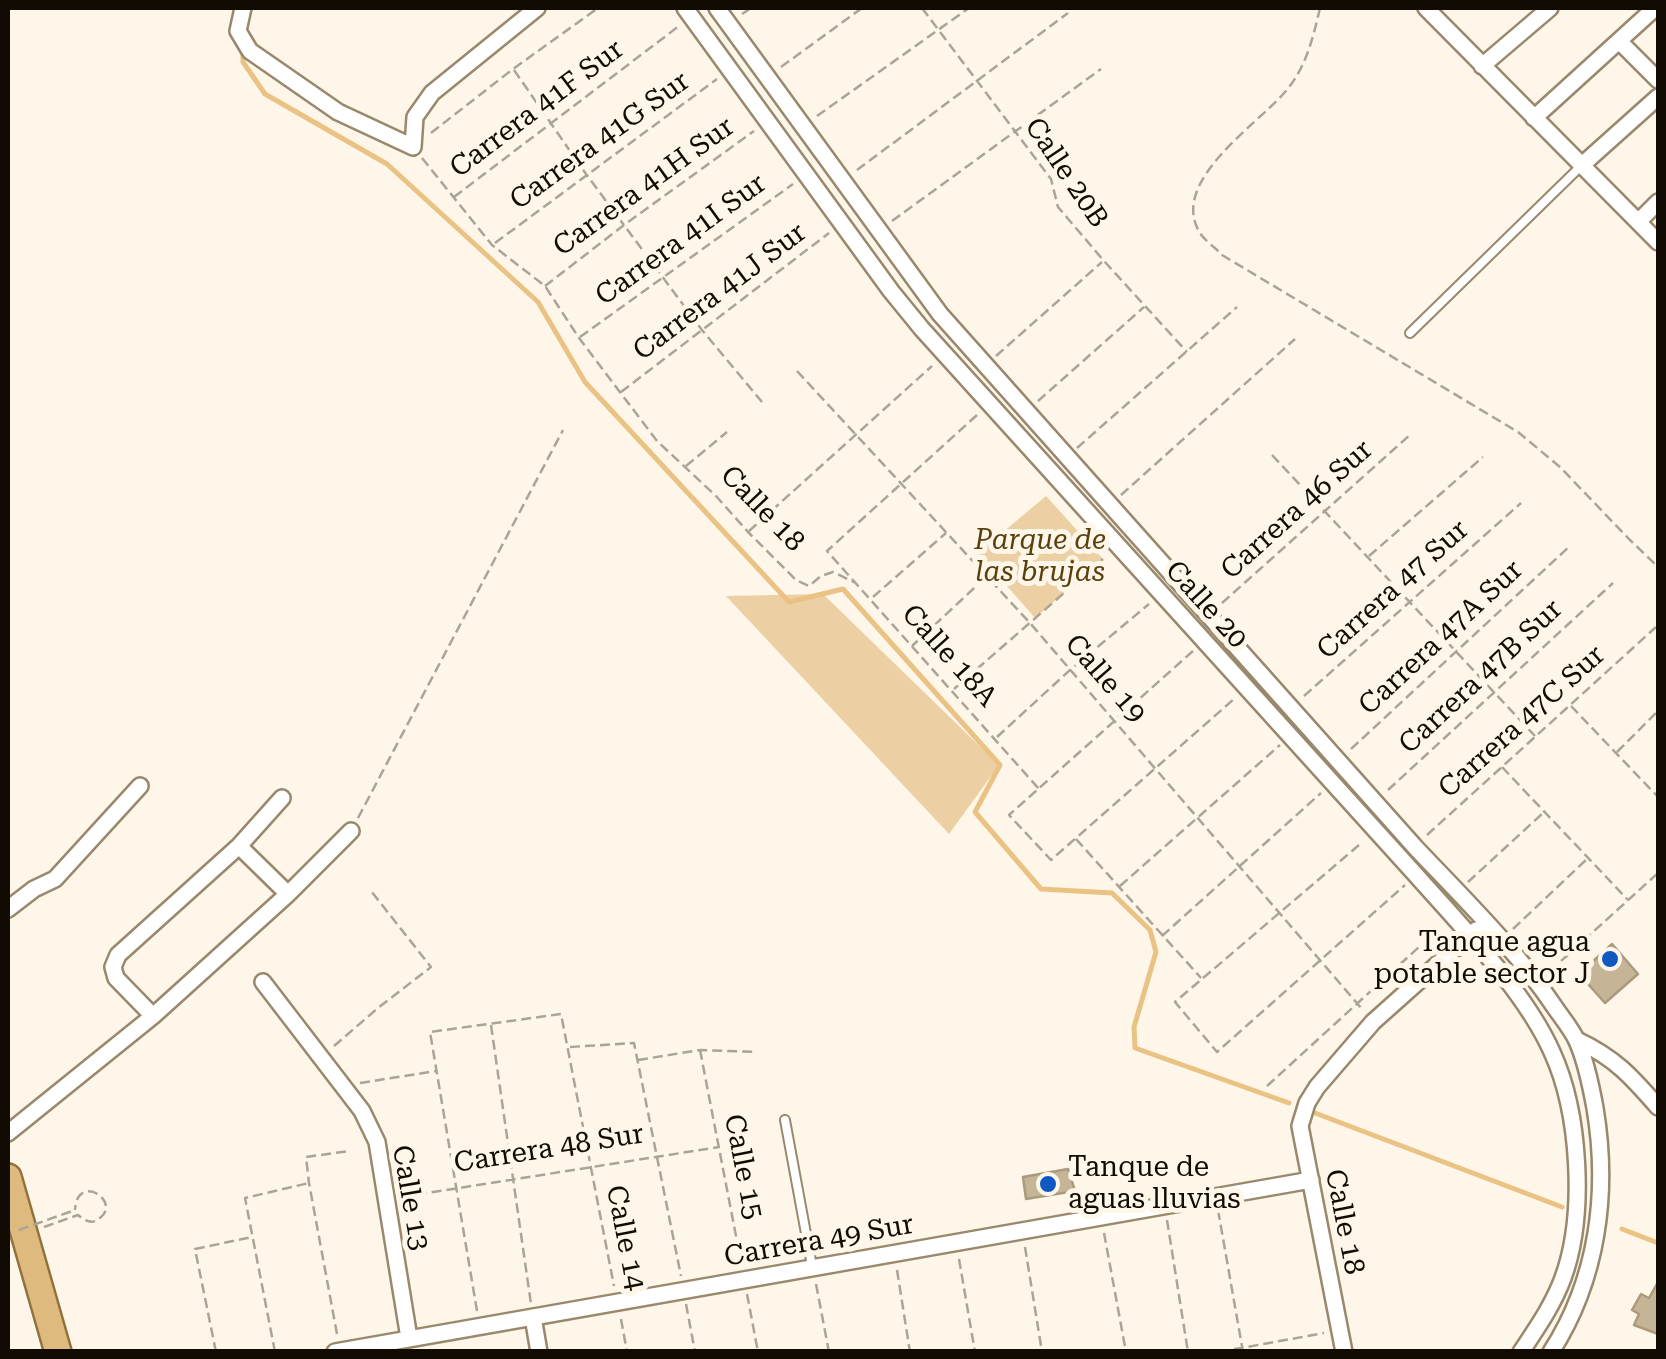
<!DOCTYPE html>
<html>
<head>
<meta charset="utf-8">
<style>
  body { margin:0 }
  #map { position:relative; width:1666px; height:1359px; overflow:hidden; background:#fdf6e9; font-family:"Roboto Serif",serif }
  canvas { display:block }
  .frame { position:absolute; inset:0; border:10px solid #110b03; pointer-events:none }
</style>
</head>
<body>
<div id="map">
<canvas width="1666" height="1359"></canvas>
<div class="frame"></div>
</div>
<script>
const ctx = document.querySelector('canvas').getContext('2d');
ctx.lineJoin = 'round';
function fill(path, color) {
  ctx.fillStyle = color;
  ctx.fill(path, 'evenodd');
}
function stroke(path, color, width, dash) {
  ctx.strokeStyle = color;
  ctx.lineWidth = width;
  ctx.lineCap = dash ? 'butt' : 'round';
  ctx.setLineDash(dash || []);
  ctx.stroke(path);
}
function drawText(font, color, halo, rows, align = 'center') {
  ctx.font = font + ' "Roboto Serif",serif';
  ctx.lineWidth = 10;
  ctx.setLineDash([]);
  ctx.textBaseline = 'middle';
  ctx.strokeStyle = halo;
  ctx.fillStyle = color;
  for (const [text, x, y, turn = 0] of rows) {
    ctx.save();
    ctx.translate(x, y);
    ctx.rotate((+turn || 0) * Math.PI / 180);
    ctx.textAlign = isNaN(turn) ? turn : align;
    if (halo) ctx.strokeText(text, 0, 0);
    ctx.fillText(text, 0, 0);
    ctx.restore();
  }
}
const green = new Path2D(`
  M 1046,496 L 1103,559 L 1035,618 L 978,553 Z
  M 823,594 L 999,765 L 949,834 L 726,596 Z`);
const stream = new Path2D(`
  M 243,50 L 243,62 L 265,94 L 387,164 L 538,302 L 585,382 L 789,602 L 843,589 L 1000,765 L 975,812 L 1041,889 L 1112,893 L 1150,930 L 1156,952 L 1134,1027 L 1135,1048 L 1289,1103
  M 1315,1113 L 1562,1207
  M 1622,1229 L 1658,1243`);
const building = new Path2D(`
  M 1612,944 L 1638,974 L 1605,1003 L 1579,974 Z
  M 1068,1169 L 1075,1191 L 1026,1199 L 1023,1177 Z
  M 1658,1282 L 1658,1334 L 1634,1325 L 1639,1314 L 1632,1310 L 1641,1294 L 1649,1298 Z`);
const path = new Path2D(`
  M 922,8 L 1051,179 L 1058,207 L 1104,261 L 1187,352
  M 1320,8 C 1313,38 1306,68 1285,92 C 1257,125 1168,182 1200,233 C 1205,241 1216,248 1222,255 L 1518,432 L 1560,467 L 1629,539 L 1658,567
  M 742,14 L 751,8
  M 781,67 L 862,8
  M 514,70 L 586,174 L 702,330 L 762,402
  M 817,116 L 969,8
  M 431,133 L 513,69 L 598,8
  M 422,158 L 492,245 L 545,286 L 579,338 L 657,441 L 716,496 L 748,532 L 796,580 L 809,586 L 821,576 L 833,572 L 856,583
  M 857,170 L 1068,13
  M 454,197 L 679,26
  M 892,221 L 1101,69
  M 495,243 L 717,79
  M 545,286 L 624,225 L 754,131
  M 580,337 L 793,184
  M 996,356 L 1102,262
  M 797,371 L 1030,623 L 1362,1009
  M 621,392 L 829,233
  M 1038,401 L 1144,307
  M 977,415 L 827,551 L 1039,789
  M 1077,448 L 1237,307
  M 1272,455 L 1535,736
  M 686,466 L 727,432
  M 1121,495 L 1295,339
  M 749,531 L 932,366
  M 1369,556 L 1483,457
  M 873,597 L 946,533
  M 1222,603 L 1411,434
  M 912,646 L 986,577
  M 1193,651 L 1009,815 L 1051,860 L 1234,699
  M 954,689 L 1103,559
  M 1304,696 L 1521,503
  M 1571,706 L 1658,797
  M 997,737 L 1070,670 L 1149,604
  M 1351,749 L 1571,545
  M 1617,752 L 1658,711
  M 1502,767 L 1628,900
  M 1388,790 L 1613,583
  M 358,818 L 563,430
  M 1427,835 L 1656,627
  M 1076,839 L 1201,978
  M 1359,845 L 1175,1002 L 1217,1052 L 1405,885
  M 1468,882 L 1543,813
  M 1120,886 L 1280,745
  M 1513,929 L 1587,859
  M 1162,936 L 1321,793
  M 1550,971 L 1658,873
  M 491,1025 L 531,1304
  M 334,1046 L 378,1008 L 431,967 L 371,891
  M 570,1047 L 634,1043 L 681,1276
  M 700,1050 L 742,1267
  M 638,1060 L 700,1050 L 756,1052
  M 360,1083 L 436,1071
  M 1267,1086 L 1419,947
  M 402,1197 L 719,1147
  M 1218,1210 L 1243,1352
  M 1167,1220 L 1188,1352
  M 44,1227 L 78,1215 C 85,1221 92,1225 100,1218 C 122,1201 77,1172 75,1210
  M 1104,1233 L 1126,1352
  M 1025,1247 L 1042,1352
  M 959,1259 L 975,1352
  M 897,1270 L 910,1352
  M 816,1284 L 829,1352
  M 747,1294 L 758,1352
  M 686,1304 L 695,1352
  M 477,1311 L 430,1032 L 561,1014 L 614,1286
  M 621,1319 L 627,1352
  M 337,1334 L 309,1183 L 306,1157 L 349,1151
  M 216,1352 L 195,1249 L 252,1237
  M 275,1352 L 245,1198 L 309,1183
  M 1219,1352 L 1324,1333`);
const service = new Path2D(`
  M 1410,333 L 1582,165
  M 785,1120 L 812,1266`);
const minor = new Path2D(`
  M 243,8 L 238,31 L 250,51 L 338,112 L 413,147 L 415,117 L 432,93 L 537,8
  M 685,8 L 891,291 L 922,329 L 1416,875 C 1461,926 1525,991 1552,1052 C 1580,1113 1586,1215 1563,1278 C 1553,1305 1537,1328 1521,1352
  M 717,8 L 940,314 L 1415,847 C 1464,899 1516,949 1556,1009 C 1563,1019 1572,1030 1577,1041 C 1586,1061 1591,1086 1595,1108 C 1609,1192 1598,1279 1551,1352
  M 1426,8 L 1658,242
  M 1619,41 L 1658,80
  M 1482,66 L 1550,8
  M 1534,118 L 1655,8
  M 1582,165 L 1658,97
  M 1638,222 L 1658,202
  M 239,846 L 288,894
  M 8,909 L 34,889 L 55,879 L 140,786
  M 263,982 L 362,1111 L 377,1142 L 409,1338
  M 153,1016 L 116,978 L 113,967 L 118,955 L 239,846 L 282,798
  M 1577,1040 C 1615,1058 1631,1076 1658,1107
  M 8,1133 L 153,1016 L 288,894 L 351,831
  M 533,1317 L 539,1352
  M 335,1352 L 1311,1180
  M 1344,1352 L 1300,1126 L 1307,1103 L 1317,1087 L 1373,1022 L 1476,930`);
const trunk = new Path2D(`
  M 8,1177 L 58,1352`);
const pathBridge = new Path2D(`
  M 19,1230 L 75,1210`);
const markers = [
  [1610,959,10,"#1058c2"],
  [1048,1184,10,"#1058c2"]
];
const streetNames = [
  ["Carrera 41F Sur",537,109,-37],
  ["Carrera 41G Sur",600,141,-36],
  ["Calle 20B",1066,173,56],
  ["Carrera 41H Sur",644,187,-36],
  ["Carrera 41I Sur",681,240,-36],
  ["Carrera 41J Sur",720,292,-37],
  ["Calle 18",762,509,46],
  ["Carrera 46 Sur",1297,510,-42],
  ["Carrera 47 Sur",1393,590,-42],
  ["Calle 20",1206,605,48],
  ["Carrera 47A Sur",1441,638,-43],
  ["Calle 18A",949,656,48],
  ["Carrera 47B Sur",1481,677,-43],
  ["Calle 19",1105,679,49],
  ["Carrera 47C Sur",1522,722,-42],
  ["Carrera 48 Sur",549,1149,-9],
  ["Calle 15",743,1167,79],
  ["Calle 13",410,1198,80],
  ["Calle 18",1344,1222,79],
  ["Calle 14",625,1238,79],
  ["Carrera 49 Sur",819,1241,-10]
];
const parkNames = [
  ["Parque de",1040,541],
  ["las brujas",1040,573]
];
const poiNames = [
  ["Tanque agua",1590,943],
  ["potable sector J",1590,975],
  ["Tanque de",1068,1168,"left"],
  ["aguas lluvias",1068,1200,"left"]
];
fill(green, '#eccfa2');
stroke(stream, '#eac384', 5);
fill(building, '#c6b497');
stroke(building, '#ab9a7d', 2.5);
stroke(service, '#99886c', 12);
stroke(minor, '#99886c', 20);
stroke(trunk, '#91723e', 30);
stroke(path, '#aaa498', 2.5, [10, 5]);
stroke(service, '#fff', 8);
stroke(minor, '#fff', 15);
stroke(trunk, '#deba7e', 25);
stroke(pathBridge, '#aaa498', 2.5, [10, 5]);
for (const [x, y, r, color] of markers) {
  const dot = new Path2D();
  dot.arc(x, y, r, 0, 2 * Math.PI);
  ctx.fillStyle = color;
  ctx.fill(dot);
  stroke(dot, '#fdf6e9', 4);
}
drawText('28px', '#110b03', '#fdf6e9', streetNames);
drawText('italic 28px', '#5a400d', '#fdf6e9', parkNames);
drawText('28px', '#110b03', '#fdf6e9', poiNames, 'right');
</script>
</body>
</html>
